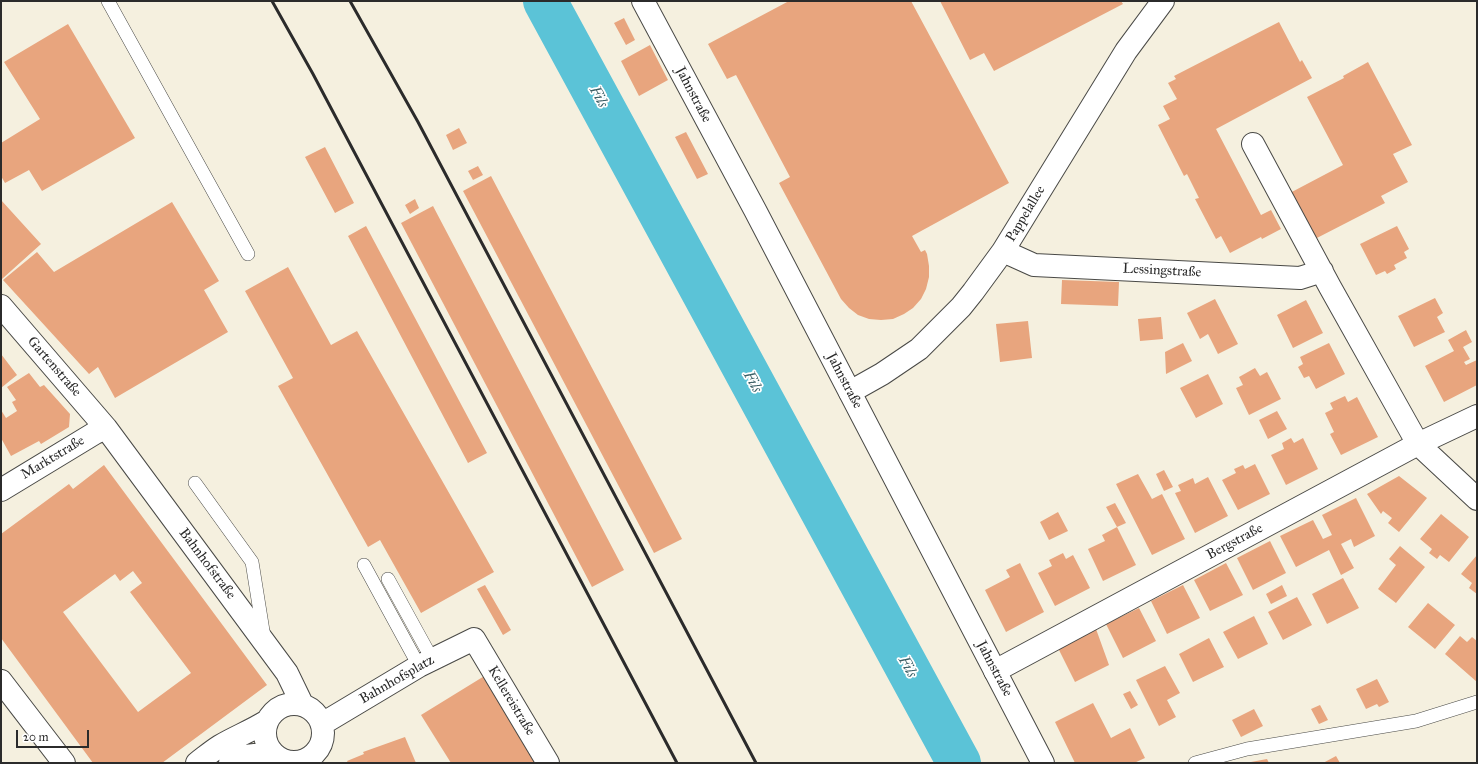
<!DOCTYPE html>
<html>
<head>
<meta charset="utf-8">
<style>
  body { margin:0 }
  #map { position:relative; width:1478px; height:764px; overflow:hidden; background:#f5f0df; font-family:"IM FELL Great Primer",serif }
  canvas { display:block }
  .frame { position:absolute; inset:0; border:2px solid #2b2b2b; pointer-events:none }
  .scale { position:absolute; left:16px; top:730px; width:73px; height:18px; box-sizing:border-box; border:2px solid #2b2b2b; border-top:0; padding-left:5px; font-size:12px; line-height:14px; white-space:nowrap; color:#2b2b2b; -webkit-text-stroke:3px #fff; paint-order:stroke }
</style>
</head>
<body>
<div id="map">
<canvas width="1478" height="764"></canvas>
<div class="frame"></div>
<div class="scale">20 m</div>
</div>
<script>
const ctx = document.querySelector('canvas').getContext('2d');
ctx.lineJoin = 'round';
function stroke(path, color, width, dash) {
  ctx.strokeStyle = color;
  ctx.lineWidth = width;
  ctx.lineCap = dash ? 'butt' : 'round';
  ctx.setLineDash(dash || []);
  ctx.stroke(path);
}
function fill(path, color) {
  ctx.fillStyle = color;
  ctx.fill(path, 'evenodd');
}
function drawText(font, color, halo, rows, align = 'center') {
  ctx.font = font + ' "IM FELL Great Primer",serif';
  ctx.lineWidth = 3.5;
  ctx.setLineDash([]);
  ctx.textBaseline = 'middle';
  ctx.strokeStyle = halo;
  ctx.fillStyle = color;
  for (const [text, x, y, turn = 0] of rows) {
    ctx.save();
    ctx.translate(x, y);
    ctx.rotate((+turn || 0) * Math.PI / 180);
    ctx.textAlign = isNaN(turn) ? turn : align;
    if (halo) ctx.strokeText(text, 0, 0);
    ctx.fillText(text, 0, 0);
    ctx.restore();
  }
}
const river = new Path2D(`
  M 545,1 L 959,763`);
const building = new Path2D(`
  M 789,1 L 911,1 L 1009,183 L 912,236 L 921,252 L 925,250 L 927,254 L 929,266 L 929,277 L 926,289 L 921,299 L 913,308 L 904,314 L 893,319 L 881,320 L 869,319 L 858,315 L 849,308 L 841,299 L 779,183 L 790,177 L 736,75 L 727,79 L 708,44 Z
  M 940,1 L 1121,1 L 1123,4 L 994,71 L 984,53 L 970,60 Z
  M 624,18 L 635,40 L 626,45 L 614,23 Z
  M 1279,22 L 1300,62 L 1302,60 L 1312,78 L 1216,129 L 1261,215 L 1271,210 L 1281,229 L 1262,239 L 1261,237 L 1230,253 L 1221,236 L 1216,239 L 1195,199 L 1199,198 L 1187,174 L 1184,176 L 1158,125 L 1170,119 L 1163,106 L 1177,99 L 1168,83 L 1176,79 L 1174,76 Z
  M 68,24 L 135,138 L 42,191 L 29,170 L 5,183 L 1,176 L 1,143 L 40,119 L 4,62 Z
  M 650,45 L 668,80 L 639,96 L 621,61 Z
  M 1368,62 L 1412,145 L 1393,154 L 1408,182 L 1381,196 L 1385,203 L 1313,240 L 1288,194 L 1343,165 L 1307,97 L 1344,78 L 1343,76 Z
  M 459,128 L 467,143 L 453,150 L 446,135 Z
  M 686,132 L 708,174 L 697,179 L 675,137 Z
  M 325,147 L 354,203 L 335,213 L 305,157 Z
  M 478,166 L 483,175 L 473,180 L 468,171 Z
  M 491,176 L 682,539 L 654,553 L 463,191 Z
  M 415,199 L 419,208 L 410,214 L 405,205 Z
  M 1,200 L 41,244 L 2,279 L 1,277 Z
  M 172,202 L 219,281 L 204,290 L 228,332 L 115,398 L 98,367 L 89,374 L 3,280 L 37,252 L 54,272 Z
  M 433,206 L 624,570 L 592,587 L 401,223 Z
  M 366,226 L 487,453 L 468,463 L 348,236 Z
  M 1397,226 L 1409,249 L 1404,252 L 1407,258 L 1394,265 L 1396,269 L 1387,274 L 1385,271 L 1376,275 L 1360,244 Z
  M 288,267 L 331,345 L 357,331 L 494,572 L 421,613 L 380,540 L 368,547 L 278,386 L 293,378 L 245,291 Z
  M 1062,280 L 1119,282 L 1118,306 L 1061,304 Z
  M 1435,298 L 1443,313 L 1437,317 L 1445,332 L 1414,347 L 1398,316 Z
  M 1215,299 L 1238,344 L 1218,354 L 1208,334 L 1200,339 L 1187,313 Z
  M 1306,300 L 1323,333 L 1293,348 L 1277,315 Z
  M 1161,317 L 1163,339 L 1140,341 L 1138,319 Z
  M 1028,321 L 1032,358 L 1000,362 L 996,324 Z
  M 1466,330 L 1472,342 L 1463,347 L 1470,359 L 1464,362 L 1466,365 L 1477,360 L 1477,385 L 1444,402 L 1425,366 L 1454,351 L 1448,340 Z
  M 1183,343 L 1192,361 L 1166,374 L 1165,352 Z
  M 1329,343 L 1345,374 L 1316,389 L 1309,376 L 1304,378 L 1298,367 L 1303,364 L 1300,357 Z
  M 1,354 L 17,375 L 1,388 Z
  M 1255,368 L 1260,376 L 1267,372 L 1281,399 L 1249,415 L 1236,388 L 1243,385 L 1239,377 Z
  M 29,373 L 40,387 L 44,385 L 70,414 L 69,427 L 41,444 L 39,441 L 11,456 L 1,438 L 1,410 L 6,418 L 17,411 L 12,402 L 16,400 L 7,387 Z
  M 1208,374 L 1223,404 L 1196,418 L 1180,388 Z
  M 1345,396 L 1348,402 L 1357,397 L 1378,437 L 1341,455 L 1330,434 L 1334,432 L 1325,413 L 1333,409 L 1330,403 Z
  M 1277,411 L 1287,429 L 1268,439 L 1259,420 Z
  M 1291,438 L 1294,443 L 1303,438 L 1318,469 L 1286,485 L 1271,455 L 1284,449 L 1282,443 Z
  M 1255,464 L 1270,494 L 1238,510 L 1222,480 L 1236,473 L 1234,469 L 1243,465 L 1245,469 Z
  M 104,465 L 267,685 L 162,763 L 93,763 L 1,638 L 1,534 L 69,484 L 73,489 ZM 133,571 L 142,583 L 130,592 L 191,673 L 138,712 L 63,612 L 115,574 L 120,581 Z
  M 1164,470 L 1173,487 L 1164,491 L 1156,474 Z
  M 1138,474 L 1152,499 L 1162,494 L 1185,539 L 1152,555 L 1116,484 Z
  M 1399,476 L 1427,498 L 1399,532 L 1388,523 L 1392,518 L 1383,511 L 1381,514 L 1367,494 Z
  M 1208,477 L 1228,516 L 1195,533 L 1175,493 L 1181,491 L 1178,485 L 1193,478 L 1195,484 Z
  M 1356,498 L 1375,536 L 1354,547 L 1351,539 L 1341,544 L 1354,568 L 1341,575 L 1329,550 L 1296,567 L 1280,536 L 1313,520 L 1323,539 L 1332,535 L 1322,515 Z
  M 1115,503 L 1126,523 L 1117,527 L 1106,507 Z
  M 1058,512 L 1068,531 L 1049,540 L 1040,522 Z
  M 1441,514 L 1469,537 L 1449,562 L 1440,555 L 1437,559 L 1429,553 L 1432,549 L 1420,539 Z
  M 1117,527 L 1136,565 L 1103,581 L 1088,549 L 1105,541 L 1102,535 Z
  M 1270,541 L 1286,573 L 1253,590 L 1237,558 Z
  M 1400,546 L 1425,567 L 1396,603 L 1378,589 L 1396,565 L 1389,559 Z
  M 1063,553 L 1066,559 L 1073,555 L 1090,588 L 1055,606 L 1038,573 L 1052,566 L 1049,560 Z
  M 1477,555 L 1477,594 L 1469,588 L 1472,583 L 1461,574 Z
  M 1020,563 L 1044,612 L 1006,632 L 985,590 L 1010,577 L 1006,570 Z
  M 1226,563 L 1243,595 L 1210,611 L 1194,580 Z
  M 1343,578 L 1359,608 L 1327,624 L 1312,594 Z
  M 485,585 L 511,630 L 503,635 L 477,589 Z
  M 1183,585 L 1200,618 L 1167,634 L 1151,601 Z
  M 1282,585 L 1287,596 L 1271,604 L 1266,594 Z
  M 1297,597 L 1312,625 L 1283,640 L 1268,612 Z
  M 1428,603 L 1455,625 L 1435,649 L 1408,627 Z
  M 1139,608 L 1156,641 L 1123,658 L 1106,624 Z
  M 1254,616 L 1268,644 L 1238,659 L 1223,632 Z
  M 1096,629 L 1109,665 L 1075,682 L 1058,648 Z
  M 1460,636 L 1467,642 L 1472,637 L 1477,641 L 1477,682 L 1445,654 Z
  M 1209,638 L 1224,667 L 1193,682 L 1179,654 Z
  M 1165,666 L 1180,693 L 1167,700 L 1176,717 L 1159,726 L 1136,680 Z
  M 486,675 L 543,763 L 451,763 L 421,715 Z
  M 1377,679 L 1389,702 L 1379,707 L 1377,704 L 1366,709 L 1356,689 Z
  M 1130,691 L 1138,705 L 1131,709 L 1123,694 Z
  M 1093,703 L 1111,738 L 1130,728 L 1145,758 L 1134,763 L 1075,763 L 1055,722 Z
  M 1320,705 L 1328,720 L 1319,724 L 1311,709 Z
  M 1254,709 L 1263,726 L 1241,737 L 1232,720 Z
  M 405,737 L 416,763 L 348,763 L 347,761 L 364,754 L 363,752 Z
  M 1336,756 L 1340,763 L 1323,763 Z
  M 1267,759 L 1269,763 L 1251,763 L 1251,762 Z`);
const lane = new Path2D(`
  M 108,1 L 248,254
  M 195,483 L 252,562 L 264,637
  M 364,565 L 419,666
  M 388,579 L 432,659
  M 287,762 L 289,763
  M 1195,763 L 1247,749 L 1416,721 L 1477,702`);
const street = new Path2D(`
  M 1253,144 L 1330,287 L 1418,444 L 1477,499
  M 1003,251 L 1034,265 L 1300,278 L 1322,271
  M 1,306 L 106,428 L 287,673 L 302,704
  M 850,392 L 882,374 L 919,349 L 961,307 L 973,292 L 1003,251 L 1126,51 L 1163,1
  M 1,490 L 95,433 L 106,428
  M 995,671 L 1418,444 L 1477,416
  M 1,681 L 64,763
  M265 733a29 29 0 1 1 58 0a29 29 0 1 1-58 0Z
  M 322,724 L 419,666 L 474,639 L 548,763
  M 197,763 C 205,757 212,751 220,746 C 235,737 251,731 267,721
  M 230,763 L 246,756 L 272,753`);
const secondary = new Path2D(`
  M 643,1 L 755,210 L 1043,763`);
const rail = new Path2D(`
  M 272,1 L 313,74 L 677,763
  M 350,1 L 418,122 L 756,763`);
const streetNames = [
  ["Jahnstraße",693,95,62],
  ["Pappelallee",1026,214,-59],
  ["Lessingstraße",1162,271,3],
  ["Gartenstraße",54,367,49],
  ["Jahnstraße",844,381,62],
  ["Marktstraße",53,458,-31],
  ["Bergstraße",1235,542,-28],
  ["Bahnhofstraße",207,564,53],
  ["Jahnstraße",994,669,62],
  ["Bahnhofsplatz",397,680,-30],
  ["Kellereistraße",511,701,59]
];
const waterNames = [
  ["Fils",598,97,61],
  ["Fils",752,382,61],
  ["Fils",907,667,61]
];
stroke(river, '#5bc3d7', 44);
fill(building, '#e8a57e');
stroke(lane, '#494946', 14);
stroke(street, '#494946', 24);
stroke(secondary, '#494946', 24);
stroke(lane, '#fff', 13);
stroke(street, '#fff', 22);
stroke(secondary, '#fff', 22);
stroke(rail, '#2b2b2b', 3);
drawText('14px', '#2b2b2b', '#fff', streetNames);
drawText('italic 15px', '#3c6067', '#fff', waterNames);
</script>
</body>
</html>
